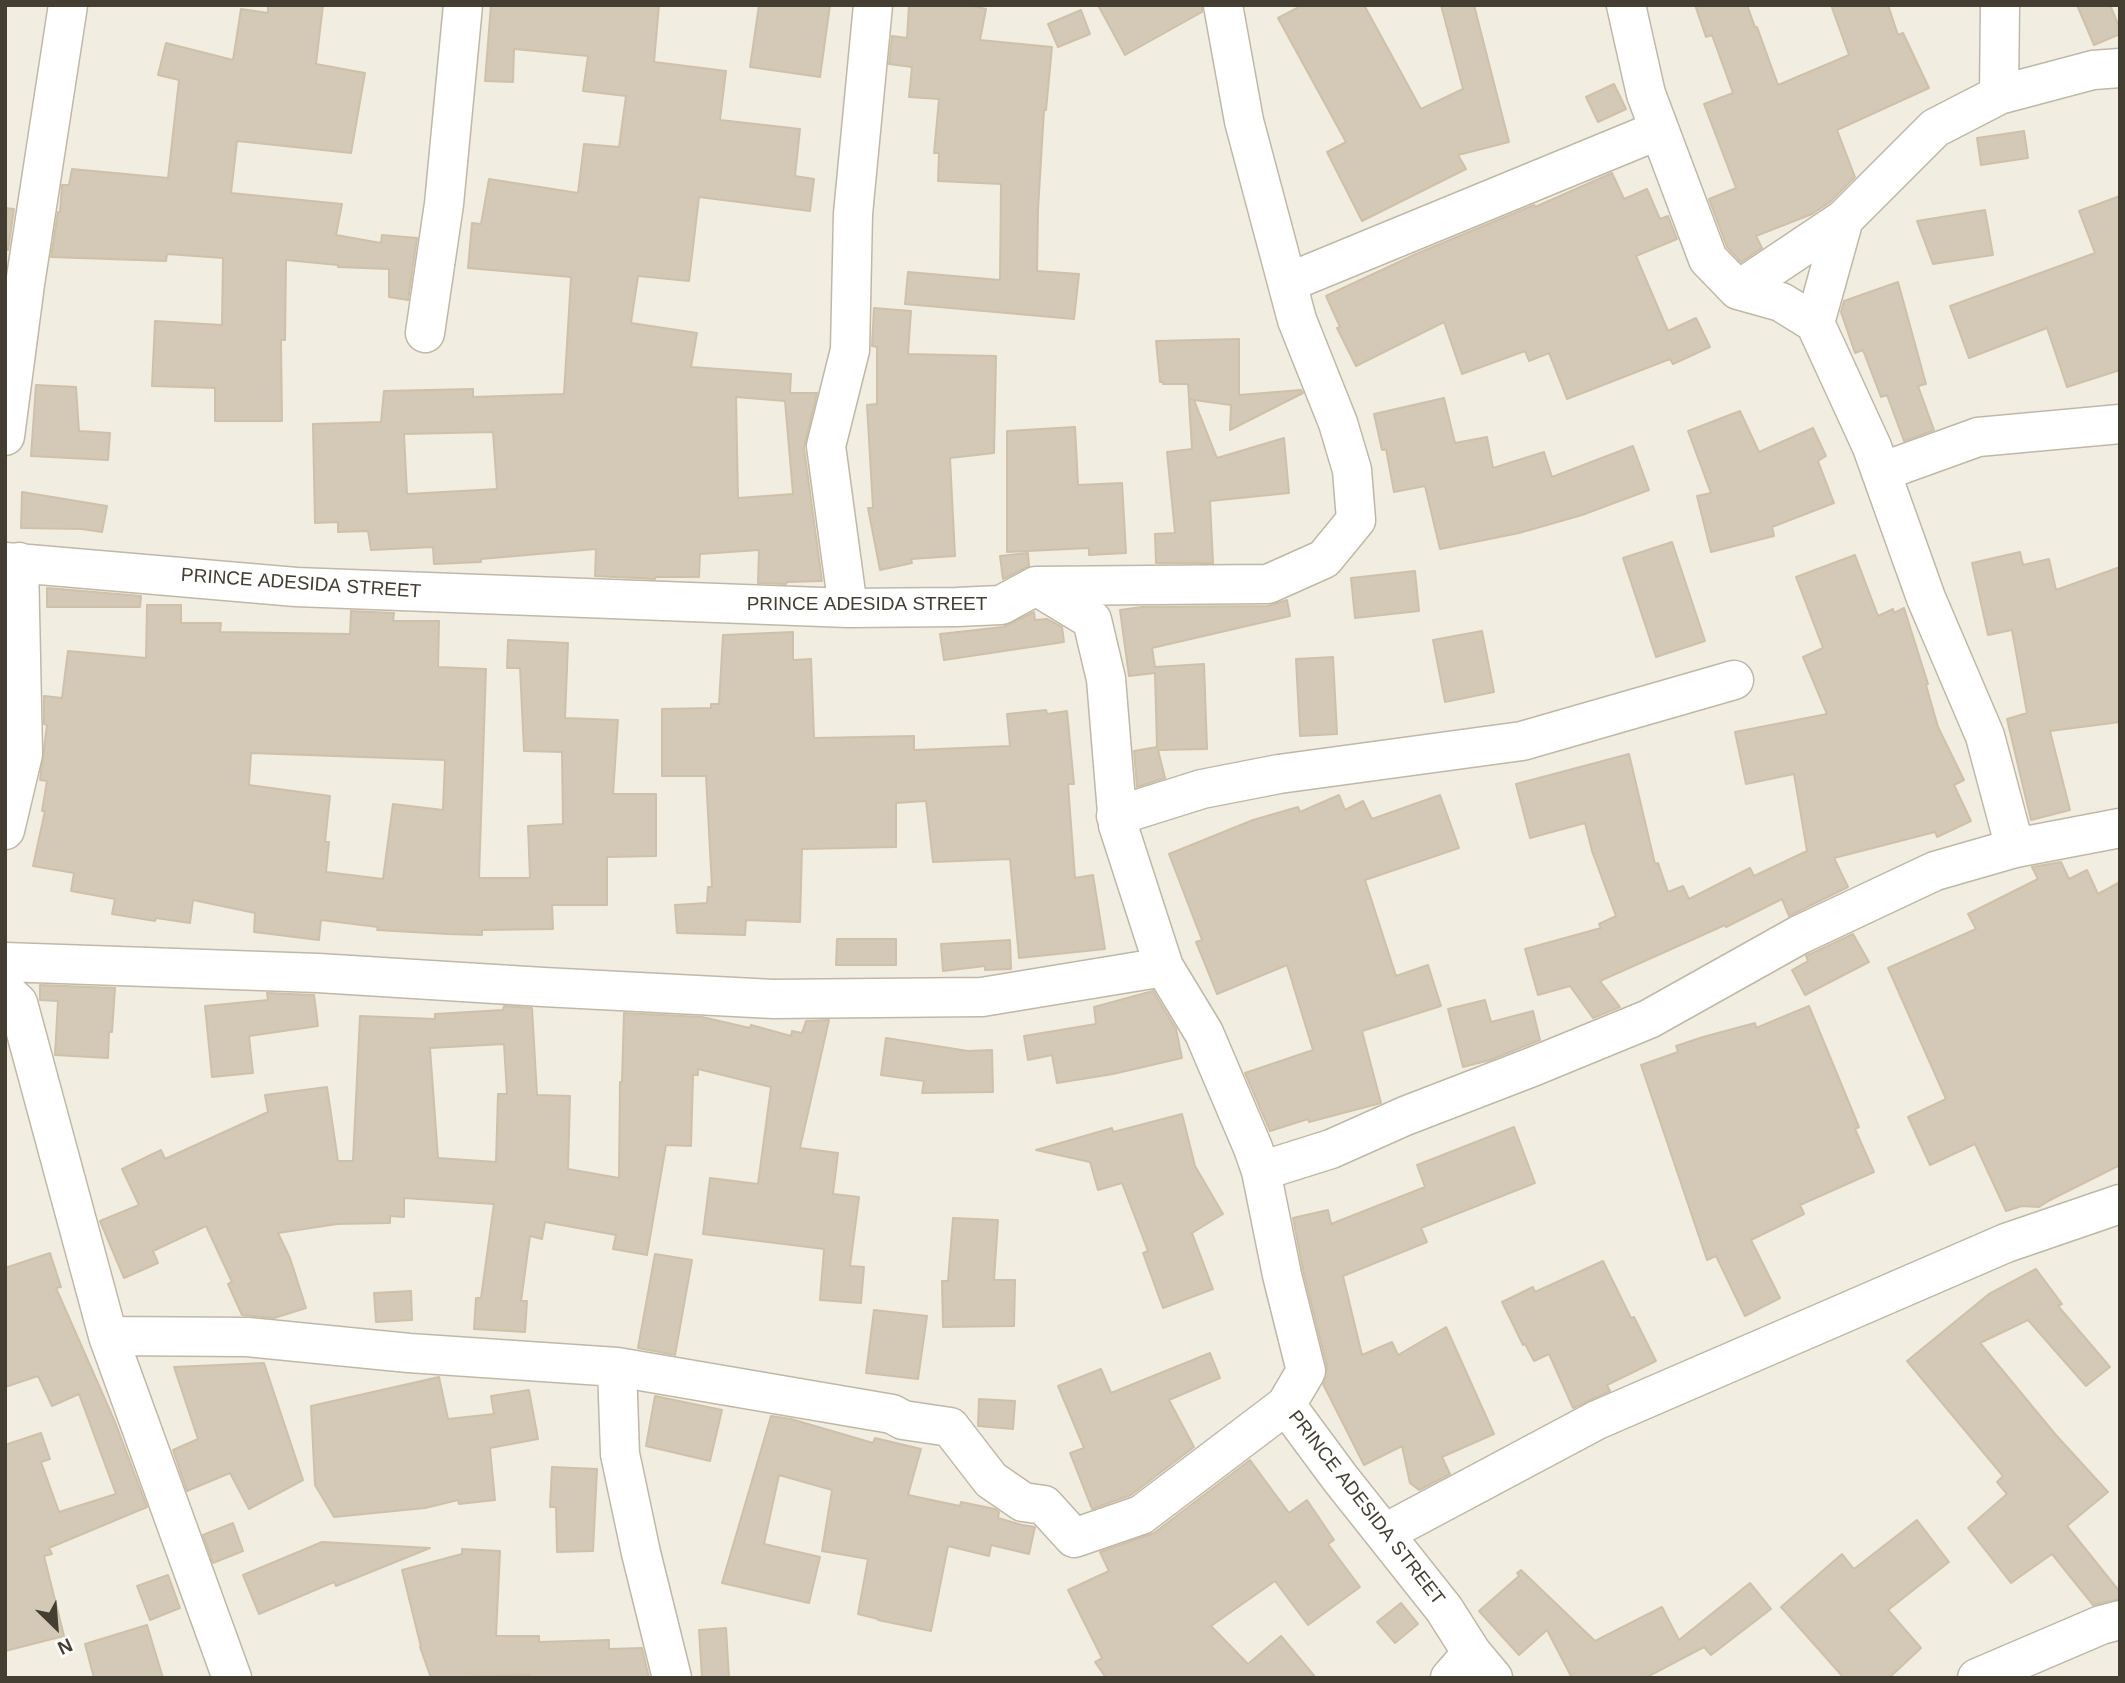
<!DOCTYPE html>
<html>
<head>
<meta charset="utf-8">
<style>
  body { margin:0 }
  #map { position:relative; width:2125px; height:1683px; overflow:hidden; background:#f2ede1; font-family:Arial,sans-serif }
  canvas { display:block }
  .frame { position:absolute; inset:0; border:7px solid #433d32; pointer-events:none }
  .north { position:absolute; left:21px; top:1592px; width:70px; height:70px; -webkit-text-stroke:5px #fff; paint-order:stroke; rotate:155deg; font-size:19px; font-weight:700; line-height:28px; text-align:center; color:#433d32 }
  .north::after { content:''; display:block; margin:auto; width:24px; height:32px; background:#433d32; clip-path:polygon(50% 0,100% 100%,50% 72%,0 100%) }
</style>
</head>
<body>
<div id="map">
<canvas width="2125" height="1683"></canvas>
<div class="frame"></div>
<div class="north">N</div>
</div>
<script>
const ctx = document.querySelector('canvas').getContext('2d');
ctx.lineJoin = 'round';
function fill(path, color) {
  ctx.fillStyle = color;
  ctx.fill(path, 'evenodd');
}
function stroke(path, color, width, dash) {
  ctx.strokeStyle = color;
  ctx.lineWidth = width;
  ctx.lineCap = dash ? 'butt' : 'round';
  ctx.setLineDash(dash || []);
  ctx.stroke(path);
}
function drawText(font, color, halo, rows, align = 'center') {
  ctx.font = font + ' Arial,sans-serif';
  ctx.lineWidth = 6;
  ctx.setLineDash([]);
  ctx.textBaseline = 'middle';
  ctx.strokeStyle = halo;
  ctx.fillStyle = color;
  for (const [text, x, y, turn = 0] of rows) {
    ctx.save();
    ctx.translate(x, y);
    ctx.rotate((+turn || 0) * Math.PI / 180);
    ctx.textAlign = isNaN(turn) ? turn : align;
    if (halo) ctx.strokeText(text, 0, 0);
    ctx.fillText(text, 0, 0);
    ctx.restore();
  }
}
const building = new Path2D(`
  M 268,5 L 323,5 L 316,64 L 365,73 L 351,153 L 237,141 L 231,193 L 342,204 L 336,235 L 381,243 L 382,235 L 417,238 L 408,300 L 389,297 L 389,269 L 338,267 L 338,265 L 286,260 L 285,340 L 281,340 L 282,421 L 215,421 L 215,388 L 152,386 L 155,321 L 222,325 L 223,258 L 167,254 L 166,261 L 51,257 L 58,212 L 60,212 L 62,185 L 69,185 L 72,169 L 168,178 L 179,80 L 158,75 L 166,43 L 233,60 L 241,9 L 268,13 Z
  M 491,5 L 659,5 L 654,62 L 726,71 L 720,120 L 800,129 L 795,176 L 814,179 L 810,211 L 699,197 L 689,281 L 638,276 L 631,323 L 697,333 L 691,367 L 791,374 L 790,393 L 817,393 L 804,448 L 822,581 L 787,582 L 786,584 L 758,583 L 759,550 L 700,554 L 699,577 L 655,577 L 655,579 L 595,576 L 596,549 L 481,559 L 481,562 L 434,564 L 433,547 L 371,550 L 368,531 L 338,532 L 338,522 L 315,523 L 313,424 L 381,422 L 384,391 L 473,389 L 473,397 L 564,394 L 571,277 L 468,268 L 472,223 L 481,224 L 489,179 L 578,193 L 584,144 L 619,147 L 626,96 L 583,91 L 588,56 L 514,49 L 513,82 L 485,81 ZM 736,397 L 785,401 L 793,494 L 738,498 ZM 493,432 L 497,489 L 407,494 L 404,434 Z
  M 759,5 L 830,5 L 820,77 L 750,67 Z
  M 909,5 L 968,5 L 986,9 L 980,40 L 1052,47 L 1046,110 L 1044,110 L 1038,210 L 1037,271 L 1079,274 L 1074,319 L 905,304 L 908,272 L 1000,280 L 1001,184 L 938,181 L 939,153 L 934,153 L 939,99 L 909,97 L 912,67 L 889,64 L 892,36 L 907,38 Z
  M 1098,5 L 1202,5 L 1202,12 L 1125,55 Z
  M 1303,5 L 1364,5 L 1421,109 L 1463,89 L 1441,5 L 1474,5 L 1509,142 L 1458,155 L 1466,169 L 1362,221 L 1327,152 L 1346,142 L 1278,18 Z
  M 1695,5 L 1747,5 L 1755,27 L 1757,27 L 1778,85 L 1849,55 L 1831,5 L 1888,5 L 1898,35 L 1903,33 L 1929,88 L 1837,130 L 1855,177 L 1830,202 L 1812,214 L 1756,236 L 1762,248 L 1741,262 L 1727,247 L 1709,199 L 1736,188 L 1704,104 L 1733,93 L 1712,35 L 1706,37 Z
  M 2077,5 L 2110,5 L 2120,29 L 2120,34 L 2094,45 Z
  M 1081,10 L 1090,34 L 1058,47 L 1048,24 Z
  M 1614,84 L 1626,109 L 1598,122 L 1586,97 Z
  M 2024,131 L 2028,158 L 1981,165 L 1977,138 Z
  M 1612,173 L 1624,199 L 1647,189 L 1660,219 L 1668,216 L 1677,239 L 1636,256 L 1668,331 L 1696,318 L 1710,347 L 1673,364 L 1670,359 L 1567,399 L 1549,353 L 1529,361 L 1525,351 L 1462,374 L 1444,322 L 1356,366 L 1337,328 L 1340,327 L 1326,296 L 1416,254 L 1534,205 L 1535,207 Z
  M 2120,196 L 2120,370 L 2067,387 L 2047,328 L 1969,358 L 1950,306 L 2095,253 L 2079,211 Z
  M 5,208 L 14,209 L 8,250 L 5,249 Z
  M 1985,210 L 1993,255 L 1933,264 L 1917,221 Z
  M 1898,282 L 1926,384 L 1918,386 L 1934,430 L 1904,441 L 1887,395 L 1881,397 L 1863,350 L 1855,353 L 1841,312 L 1844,301 Z
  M 874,308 L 911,311 L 908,354 L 996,356 L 994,453 L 950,458 L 955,556 L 911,559 L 912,563 L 880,570 L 868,508 L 873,508 L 867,405 L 877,404 L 877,347 L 872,346 Z
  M 1239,339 L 1239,395 L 1301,390 L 1303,393 L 1230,430 L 1231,405 L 1194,400 L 1217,458 L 1284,438 L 1289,493 L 1210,501 L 1213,563 L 1156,563 L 1155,534 L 1175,533 L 1167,452 L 1192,449 L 1189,400 L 1192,399 L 1189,399 L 1188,384 L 1163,384 L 1163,382 L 1160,382 L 1156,341 Z
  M 36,385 L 76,387 L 79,431 L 110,433 L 108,460 L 31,456 Z
  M 1444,398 L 1455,443 L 1487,437 L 1493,468 L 1544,452 L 1552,477 L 1633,446 L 1649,490 L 1582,515 L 1519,533 L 1440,549 L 1425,486 L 1394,492 L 1386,449 L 1382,450 L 1374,414 Z
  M 1740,411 L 1759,452 L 1813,428 L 1826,456 L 1818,461 L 1834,503 L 1772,527 L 1774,536 L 1711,552 L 1697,496 L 1711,493 L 1688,431 Z
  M 1075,427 L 1078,485 L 1122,483 L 1126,553 L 1089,555 L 1089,548 L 1007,552 L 1007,431 Z
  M 22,492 L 107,506 L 102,532 L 82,529 L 21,528 Z
  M 1672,542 L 1705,641 L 1656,657 L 1623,558 Z
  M 2020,552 L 2023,565 L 2049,559 L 2056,590 L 2120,567 L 2120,722 L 2050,731 L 2070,810 L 2031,820 L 2007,719 L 2027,713 L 2012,630 L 1988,635 L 1972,563 Z
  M 1028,553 L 1029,566 L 1003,579 L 1000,556 Z
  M 1855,555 L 1878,616 L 1893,609 L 1894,613 L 1904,608 L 1928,684 L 1926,685 L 1938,727 L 1964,780 L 1954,785 L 1971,821 L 1937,837 L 1935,832 L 1834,858 L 1848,887 L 1789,916 L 1782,899 L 1726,927 L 1725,925 L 1600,981 L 1620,1007 L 1593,1018 L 1570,986 L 1538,995 L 1525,949 L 1601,928 L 1599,924 L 1616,916 L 1592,851 L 1585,823 L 1530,838 L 1516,784 L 1629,754 L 1655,864 L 1658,863 L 1668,892 L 1683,886 L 1689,899 L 1750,868 L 1754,876 L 1807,851 L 1794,774 L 1746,784 L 1735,732 L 1827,714 L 1803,657 L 1823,648 L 1796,577 Z
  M 1415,571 L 1419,611 L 1355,618 L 1351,578 Z
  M 47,588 L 141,596 L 140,607 L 47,607 Z
  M 1287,600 L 1290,616 L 1152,648 L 1155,667 L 1204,664 L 1207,749 L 1158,750 L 1165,778 L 1137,787 L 1134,751 L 1157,747 L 1155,673 L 1129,676 L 1120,610 L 1142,607 L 1268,606 Z
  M 147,605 L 181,605 L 181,623 L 221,623 L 220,632 L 350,634 L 351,611 L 394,613 L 393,621 L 439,621 L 438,667 L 486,669 L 479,878 L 530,878 L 528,826 L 563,824 L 562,752 L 524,751 L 520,668 L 507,668 L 508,640 L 568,643 L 565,718 L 618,720 L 613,794 L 656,794 L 656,856 L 607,857 L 607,905 L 552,905 L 553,929 L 482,930 L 482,935 L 447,934 L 377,930 L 378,927 L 321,920 L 319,940 L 254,932 L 255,913 L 193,900 L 190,923 L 156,918 L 155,921 L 112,914 L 115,899 L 71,891 L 74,873 L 33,866 L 45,811 L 42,811 L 47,781 L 40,780 L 47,725 L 44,724 L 44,696 L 62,698 L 68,651 L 146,658 ZM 251,753 L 445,760 L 443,810 L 393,804 L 383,879 L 326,872 L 329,842 L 325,842 L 330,796 L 249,785 Z
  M 1034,612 L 1035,620 L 1047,619 L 1062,627 L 1064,642 L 944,660 L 940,634 L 1003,627 Z
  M 1482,631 L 1494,692 L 1445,702 L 1433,640 Z
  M 793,632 L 793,660 L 811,659 L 814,738 L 914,736 L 914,750 L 1010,746 L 1007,714 L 1046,710 L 1047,714 L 1067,711 L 1074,784 L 1068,784 L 1075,878 L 1093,875 L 1105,949 L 1019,958 L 1010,859 L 933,862 L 926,801 L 896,803 L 896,847 L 802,849 L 800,922 L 746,920 L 745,935 L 677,933 L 675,905 L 707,903 L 708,887 L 712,887 L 706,776 L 662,776 L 662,709 L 711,708 L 711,704 L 719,704 L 723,635 Z
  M 1333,657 L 1337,734 L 1300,736 L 1296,659 Z
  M 1339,795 L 1345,810 L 1363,801 L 1372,819 L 1440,795 L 1459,848 L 1365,880 L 1396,976 L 1428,965 L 1441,1006 L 1362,1031 L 1381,1103 L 1309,1122 L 1308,1119 L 1270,1131 L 1245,1073 L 1313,1050 L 1287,965 L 1217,994 L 1196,942 L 1202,940 L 1169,854 L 1253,820 L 1298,807 L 1300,812 Z
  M 2061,862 L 2069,879 L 2087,870 L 2098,894 L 2120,882 L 2120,1165 L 2050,1200 L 2039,1207 L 2022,1206 L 2006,1211 L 1975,1144 L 1930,1165 L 1908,1117 L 1946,1099 L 1888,968 L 1976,929 L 1968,914 L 2038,879 L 2032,867 Z
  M 1853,934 L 1869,962 L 1805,995 L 1792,970 L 1808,961 L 1806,956 Z
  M 837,939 L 896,939 L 896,965 L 836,965 Z
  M 1010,940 L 1011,969 L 985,970 L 985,966 L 943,971 L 941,944 Z
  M 40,985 L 115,988 L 112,1032 L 109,1032 L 108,1058 L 55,1055 L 58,1001 L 40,1000 Z
  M 1153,991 L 1176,1029 L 1182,1058 L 1113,1074 L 1057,1083 L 1052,1055 L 1028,1060 L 1024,1036 L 1096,1024 L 1094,1007 Z
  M 267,993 L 314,995 L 318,1026 L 249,1036 L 253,1073 L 212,1077 L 205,1006 L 268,1000 Z
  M 1485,1000 L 1491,1022 L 1533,1011 L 1540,1040 L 1490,1060 L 1463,1067 L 1448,1009 Z
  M 504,1006 L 532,1008 L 537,1095 L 570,1096 L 568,1169 L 619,1178 L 620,1082 L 622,1082 L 624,1013 L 702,1017 L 750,1028 L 751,1025 L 791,1036 L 792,1031 L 802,1033 L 806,1021 L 829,1020 L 800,1148 L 838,1153 L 833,1194 L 859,1197 L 850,1266 L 864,1267 L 861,1303 L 820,1300 L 824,1249 L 703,1234 L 710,1178 L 758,1184 L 771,1087 L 698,1069 L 698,1075 L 693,1075 L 691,1146 L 666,1145 L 647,1255 L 613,1249 L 616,1235 L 545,1222 L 542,1239 L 530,1236 L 521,1301 L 527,1301 L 525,1332 L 474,1329 L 476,1298 L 481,1298 L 494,1204 L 404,1198 L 404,1217 L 390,1216 L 390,1223 L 337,1224 L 278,1233 L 290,1258 L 306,1308 L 274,1318 L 242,1315 L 228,1284 L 232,1282 L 206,1226 L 153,1251 L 158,1263 L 124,1278 L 100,1221 L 139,1205 L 122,1169 L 161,1150 L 165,1159 L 268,1112 L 265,1095 L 327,1087 L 338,1161 L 353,1161 L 360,1016 L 435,1019 L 435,1014 L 503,1010 ZM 504,1044 L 507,1094 L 498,1094 L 496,1162 L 438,1158 L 430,1048 Z
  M 1809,1006 L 1859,1127 L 1855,1129 L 1874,1172 L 1800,1205 L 1804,1214 L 1751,1240 L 1780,1298 L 1745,1316 L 1716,1256 L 1707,1260 L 1641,1065 L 1678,1052 L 1676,1046 L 1703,1037 L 1755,1023 L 1756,1028 Z
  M 886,1038 L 968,1051 L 992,1050 L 993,1092 L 922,1093 L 924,1081 L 881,1075 Z
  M 1182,1114 L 1195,1166 L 1223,1214 L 1192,1233 L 1213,1289 L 1163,1308 L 1143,1253 L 1148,1251 L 1122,1183 L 1098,1190 L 1090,1162 L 1036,1150 L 1112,1128 L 1113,1132 Z
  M 1514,1127 L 1535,1183 L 1421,1228 L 1427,1242 L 1343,1276 L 1362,1355 L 1392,1342 L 1398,1355 L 1446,1327 L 1494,1434 L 1442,1457 L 1450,1474 L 1419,1490 L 1410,1483 L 1402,1446 L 1364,1465 L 1323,1384 L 1327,1366 L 1303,1270 L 1293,1218 L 1328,1210 L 1331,1224 L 1425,1187 L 1417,1165 Z
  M 953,1218 L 998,1220 L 994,1280 L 1015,1280 L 1014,1326 L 943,1327 L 942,1281 L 948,1281 Z
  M 50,1253 L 61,1287 L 56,1288 L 115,1422 L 147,1507 L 49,1548 L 52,1554 L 44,1556 L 64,1636 L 5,1651 L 5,1445 L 41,1433 L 50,1459 L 41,1462 L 59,1512 L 116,1494 L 79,1394 L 52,1406 L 38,1376 L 5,1387 L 5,1268 Z
  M 655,1254 L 692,1260 L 675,1355 L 638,1348 Z
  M 1603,1261 L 1631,1318 L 1634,1317 L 1656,1361 L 1607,1385 L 1610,1391 L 1573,1408 L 1549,1354 L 1534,1361 L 1525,1344 L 1523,1345 L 1502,1302 L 1533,1287 L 1535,1292 Z
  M 2036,1269 L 2062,1304 L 2058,1306 L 2110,1367 L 2086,1386 L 2028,1320 L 1980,1343 L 2055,1434 L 2108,1492 L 2067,1526 L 2120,1592 L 2120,1599 L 2093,1605 L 2052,1554 L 2011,1583 L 1968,1528 L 2007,1494 L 1997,1482 L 2003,1476 L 1907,1361 L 1989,1294 Z
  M 411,1291 L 412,1320 L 376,1322 L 374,1293 Z
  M 874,1310 L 927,1316 L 918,1379 L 866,1373 Z
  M 1210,1353 L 1220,1378 L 1169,1400 L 1194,1447 L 1131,1495 L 1092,1509 L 1070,1453 L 1084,1448 L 1058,1386 L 1101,1369 L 1111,1393 Z
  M 264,1363 L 303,1480 L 249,1509 L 230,1473 L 187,1491 L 173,1450 L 198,1439 L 174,1367 Z
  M 439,1377 L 448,1419 L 494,1414 L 491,1396 L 529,1390 L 538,1439 L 490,1448 L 495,1500 L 459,1504 L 458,1500 L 425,1508 L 334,1517 L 315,1485 L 311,1406 Z
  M 655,1396 L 722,1410 L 710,1461 L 646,1446 Z
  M 979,1399 L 1015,1401 L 1013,1429 L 978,1426 Z
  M 771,1416 L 791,1419 L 873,1443 L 875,1438 L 921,1449 L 908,1495 L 960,1506 L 961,1502 L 995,1509 L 999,1512 L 998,1518 L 1022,1525 L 1035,1527 L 1029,1554 L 991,1545 L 989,1556 L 948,1546 L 931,1631 L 878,1620 L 878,1619 L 858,1614 L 868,1559 L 822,1551 L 832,1490 L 779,1475 L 764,1544 L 820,1557 L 809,1603 L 722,1583 Z
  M 1250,1460 L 1289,1513 L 1307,1500 L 1334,1540 L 1328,1544 L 1360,1587 L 1308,1625 L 1275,1581 L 1211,1626 L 1248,1664 L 1281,1636 L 1316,1678 L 1106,1678 L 1095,1662 L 1102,1658 L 1068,1590 L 1109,1571 L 1100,1552 L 1154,1533 Z
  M 552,1467 L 597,1469 L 593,1551 L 557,1552 L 556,1507 L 550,1507 Z
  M 1917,1520 L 1949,1562 L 1888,1610 L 1921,1648 L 1889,1678 L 1844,1678 L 1781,1607 L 1842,1554 L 1854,1569 Z
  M 233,1523 L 243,1551 L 213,1563 L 203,1535 Z
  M 322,1542 L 430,1548 L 336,1586 L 334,1582 L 259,1614 L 243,1575 Z
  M 462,1549 L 500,1551 L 496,1636 L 539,1636 L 539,1642 L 609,1640 L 609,1649 L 642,1648 L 649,1678 L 530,1678 L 530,1675 L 431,1678 L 420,1647 L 421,1647 L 402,1570 L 462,1554 Z
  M 1521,1570 L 1595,1641 L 1662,1607 L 1679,1640 L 1750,1583 L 1771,1609 L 1711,1655 L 1704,1647 L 1645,1678 L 1572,1678 L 1547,1630 L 1519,1655 L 1479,1611 L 1519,1576 L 1517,1573 Z
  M 168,1575 L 180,1608 L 150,1620 L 137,1586 Z
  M 1401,1603 L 1418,1624 L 1395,1643 L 1377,1622 Z
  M 147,1625 L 163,1678 L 94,1678 L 85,1644 Z
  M 726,1628 L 729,1678 L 702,1678 L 699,1630 Z`);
const minor = new Path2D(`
  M 1626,5 L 1646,94 L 1708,259 L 1738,290 L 1781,302 L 1815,323 L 1872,447 L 1926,598 L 1985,736 L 2015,848
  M 1999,95 L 2000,5
  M 1287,283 L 1659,130
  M 1738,290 L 1844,219 L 1935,128 L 1999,95 L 2093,70 L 2120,68
  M 1815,323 L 1844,219
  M 425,333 L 444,204 L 463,5
  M 5,436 L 25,284 L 68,5
  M 1881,472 L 1978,437 L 2120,424
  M 5,562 L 296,587 L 848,608 L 957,607 L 1001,605 L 1036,586 L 1268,584 L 1324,559 L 1356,520 L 1352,470 L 1338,423 L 1297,320 L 1244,121 L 1223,5
  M 1036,586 L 1092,620 L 1106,679 L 1118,825 L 1164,967 L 1204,1033 L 1253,1148 L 1261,1171 L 1282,1275 L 1306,1371 L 1286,1405 L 1340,1478 L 1444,1609 L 1472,1653 L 1493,1678
  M 848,608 L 826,446 L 850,350 L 853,214 L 873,5
  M 1116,816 L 1202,789 L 1279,774 L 1522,741 L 1734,680
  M 5,830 L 23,754 L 19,562
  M 5,962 L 318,973 L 543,987 L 773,999 L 982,997 L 1164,967
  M 5,991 L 18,1003 L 108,1336 L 232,1678
  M 1261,1171 L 1331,1149 L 1405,1116 L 1532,1067 L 1649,1019 L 1799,935 L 1935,871 L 2015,848 L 2120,828
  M 108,1336 L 247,1337 L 409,1353 L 617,1367 L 892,1414 L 903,1420 L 950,1427 L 991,1480 L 1023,1502 L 1044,1505 L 1074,1538 L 1141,1515 L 1286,1405
  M 617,1367 L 620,1454 L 641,1553 L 672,1678
  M 1385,1533 L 1597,1420 L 2006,1243 L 2120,1204
  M 1450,1678 L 1472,1653
  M 1977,1678 L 2101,1625 L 2120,1620`);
const streetNames = [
  ["PRINCE ADESIDA STREET",301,584,4],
  ["PRINCE ADESIDA STREET",867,605],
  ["PRINCE ADESIDA STREET",1366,1508,52]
];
fill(building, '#d3c9b6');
stroke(building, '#cfc1a9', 2);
stroke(minor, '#c0b8a7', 41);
stroke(minor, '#fff', 38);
drawText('19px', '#433d32', '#fff', streetNames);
</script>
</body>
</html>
